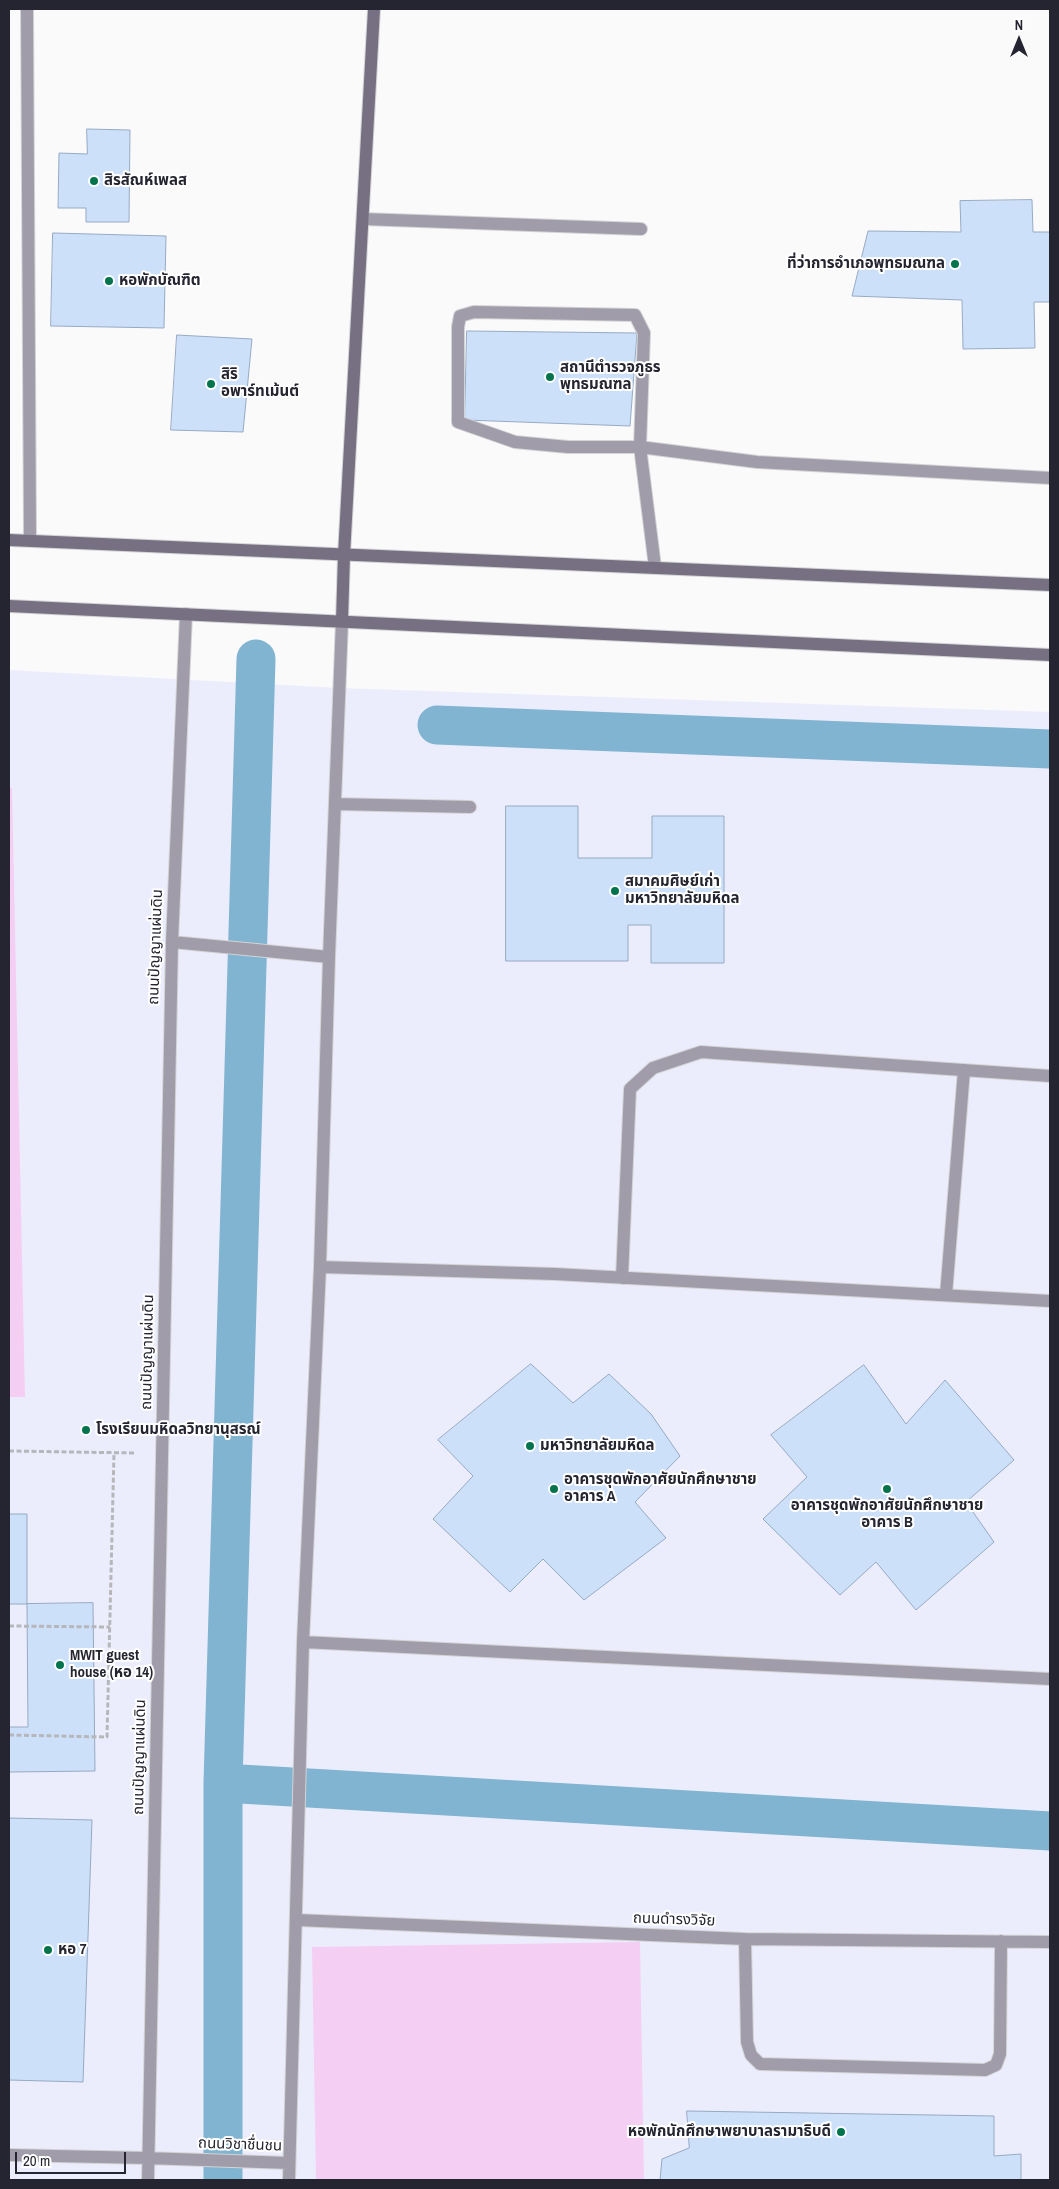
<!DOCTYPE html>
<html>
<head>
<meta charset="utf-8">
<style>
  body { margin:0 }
  #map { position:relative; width:1059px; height:2189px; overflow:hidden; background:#fafafa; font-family:"Archivo Narrow",sans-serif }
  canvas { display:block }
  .frame { position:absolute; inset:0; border:10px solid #242530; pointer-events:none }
  .north { position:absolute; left:994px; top:15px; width:50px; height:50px; -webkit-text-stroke:4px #fff; paint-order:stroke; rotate:0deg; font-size:14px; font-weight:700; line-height:20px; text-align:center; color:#242530 }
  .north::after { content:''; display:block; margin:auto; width:18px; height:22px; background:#242530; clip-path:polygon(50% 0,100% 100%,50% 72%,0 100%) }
  .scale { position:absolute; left:15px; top:2152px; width:111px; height:22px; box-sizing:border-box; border:2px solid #242530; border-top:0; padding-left:6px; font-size:15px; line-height:18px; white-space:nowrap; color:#242530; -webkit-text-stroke:4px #fff; paint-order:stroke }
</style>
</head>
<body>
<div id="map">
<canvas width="1059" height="2189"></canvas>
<div class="frame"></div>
<div class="north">N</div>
<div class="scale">20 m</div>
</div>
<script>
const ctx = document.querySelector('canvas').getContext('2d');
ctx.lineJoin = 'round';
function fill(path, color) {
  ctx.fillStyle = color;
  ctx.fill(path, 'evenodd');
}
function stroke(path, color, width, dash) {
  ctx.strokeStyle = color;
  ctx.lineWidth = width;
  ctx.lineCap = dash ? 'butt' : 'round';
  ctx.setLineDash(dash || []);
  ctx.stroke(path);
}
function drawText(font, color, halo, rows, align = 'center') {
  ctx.font = font + ' "Archivo Narrow","Noto Sans Thai",sans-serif';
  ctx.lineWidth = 4;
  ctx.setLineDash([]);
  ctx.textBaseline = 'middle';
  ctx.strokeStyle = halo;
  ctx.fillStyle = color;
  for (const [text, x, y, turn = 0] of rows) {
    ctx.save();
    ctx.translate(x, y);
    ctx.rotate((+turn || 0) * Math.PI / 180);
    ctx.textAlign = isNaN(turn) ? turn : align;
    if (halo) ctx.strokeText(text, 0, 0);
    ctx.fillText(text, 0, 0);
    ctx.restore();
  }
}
const built = new Path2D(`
  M 9,670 L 339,688 L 1050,712 L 1050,2180 L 9,2180 Z`);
const green = new Path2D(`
  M 9,788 L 12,788 L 25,1397 L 9,1397 Z
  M 640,1942 L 644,2180 L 316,2180 L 312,1947 Z`);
const canal = new Path2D(`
  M 437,725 L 1050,749
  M 223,1783 L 1050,1831
  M 223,2180 L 223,1783 L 256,659`);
const building = new Path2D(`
  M 87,129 L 130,130 L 129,222 L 86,222 L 86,208 L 58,208 L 59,153 L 87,154 Z
  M 1032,200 L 1033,232 L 1050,232 L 1050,302 L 1034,302 L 1035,348 L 963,349 L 962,300 L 852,296 L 868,231 L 961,232 L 960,201 Z
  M 53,233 L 166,236 L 164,328 L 51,326 Z
  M 467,331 L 637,333 L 630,426 L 465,420 Z
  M 177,335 L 252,339 L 243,432 L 171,430 Z
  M 506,806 L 578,806 L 578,858 L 652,858 L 652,816 L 724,816 L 724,963 L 651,963 L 651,925 L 628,925 L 628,961 L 506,961 Z
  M 531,1364 L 573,1403 L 609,1374 L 651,1414 L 680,1456 L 635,1502 L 666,1538 L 584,1600 L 543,1559 L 510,1592 L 433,1519 L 473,1476 L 438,1440 Z
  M 864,1365 L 906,1424 L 945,1380 L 1014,1460 L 966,1502 L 994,1542 L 916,1610 L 876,1562 L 840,1595 L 763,1519 L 807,1477 L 771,1435 Z
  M 9,1514 L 27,1514 L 27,1604 L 9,1604 Z
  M 93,1603 L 95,1771 L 9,1772 L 9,1727 L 28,1727 L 27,1604 Z
  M 9,1818 L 92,1820 L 83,2082 L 9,2080 Z
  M 687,2111 L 994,2116 L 994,2156 L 1021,2154 L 1021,2180 L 660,2180 L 662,2159 L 689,2148 Z`);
const path = new Path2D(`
  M 9,1451 L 136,1453
  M 9,1626 L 110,1627
  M 9,1735 L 107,1737 L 114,1453`);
const lane = new Path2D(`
  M 363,219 L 641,229
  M 474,312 L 635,315 L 644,333 L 640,447 L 568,447 L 515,442 L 458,422 L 458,327 L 460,316 Z
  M 655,567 L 640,447 L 757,462 L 1050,478
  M 335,804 L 470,807
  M 172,942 L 329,957
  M 320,1267 L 555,1274 L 1050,1301
  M 622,1278 L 630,1089 L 653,1068 L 701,1052 L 1050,1076
  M 946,1295 L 964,1070
  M 303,1642 L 1050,1679
  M 297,1920 L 745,1939 L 1050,1942
  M 745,1939 L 747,2042 L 751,2055 L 760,2064 L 985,2070 L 996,2065 L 1000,2054 L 1001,1941
  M 9,2155 L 147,2158 L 289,2163
  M 148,2180 L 172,942 L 186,614
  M 289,2180 L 303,1642 L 320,1267 L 329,957 L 342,621`);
const street = new Path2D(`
  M 27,9 L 30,540`);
const secondary = new Path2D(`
  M 9,540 L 1050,585
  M 9,606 L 1050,655
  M 342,621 L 344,555 L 374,9`);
const markers = [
  [94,181,5,"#01744e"],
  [955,264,5,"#01744e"],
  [109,281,5,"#01744e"],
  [550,377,5,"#01744e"],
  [211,384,5,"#01744e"],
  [615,891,5,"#01744e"],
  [86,1430,5,"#01744e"],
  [530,1446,5,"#01744e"],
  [554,1489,5,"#01744e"],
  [887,1489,5,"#01744e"],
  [60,1665,5,"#01744e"],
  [48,1950,5,"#01744e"],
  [841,2132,5,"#01744e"]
];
const poiNames = [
  ["สิรสัณห์เพลส",104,181],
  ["ที่ว่าการอำเภอพุทธมณฑล",945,264,"right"],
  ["หอพักบัณฑิต",119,281],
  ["สถานีตำรวจภูธร",560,368],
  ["พุทธมณฑล",560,385],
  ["สิริ",221,375],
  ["อพาร์ทเม้นต์",221,392],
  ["สมาคมศิษย์เก่า",625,882],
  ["มหาวิทยาลัยมหิดล",625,899],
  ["โรงเรียนมหิดลวิทยานุสรณ์",96,1430],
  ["มหาวิทยาลัยมหิดล",540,1446],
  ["อาคารชุดพักอาศัยนักศึกษาชาย",564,1480],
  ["อาคาร A",564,1497],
  ["อาคารชุดพักอาศัยนักศึกษาชาย",887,1506,"center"],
  ["อาคาร B",887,1523,"center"],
  ["MWIT guest",70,1656],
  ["house (หอ 14)",70,1673],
  ["หอ 7",58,1950],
  ["หอพักนักศึกษาพยาบาลรามาธิบดี",831,2132,"right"]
];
const streetNames = [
  ["ถนนปัญญาแผ่นดิน",156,947,-88],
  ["ถนนปัญญาแผ่นดิน",148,1352,-89],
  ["ถนนปัญญาแผ่นดิน",140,1757,-89],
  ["ถนนดำรงวิจัย",674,1920,2],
  ["ถนนวิชาชื่นชน",240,2145,2]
];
fill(built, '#ebedfc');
fill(green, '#f5cff3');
stroke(canal, '#80b4d0', 39);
fill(building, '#cde0fa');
stroke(building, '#97aac3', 1);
stroke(lane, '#d3d4d6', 14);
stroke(street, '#d3d4d6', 14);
stroke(secondary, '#d3d4d6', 14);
stroke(path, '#b7b7bb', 3, [5, 2.5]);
stroke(lane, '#a19ca9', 12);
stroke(street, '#a19ca9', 12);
stroke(secondary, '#777082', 12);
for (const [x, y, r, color] of markers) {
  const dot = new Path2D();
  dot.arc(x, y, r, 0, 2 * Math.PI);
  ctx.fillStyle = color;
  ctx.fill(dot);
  stroke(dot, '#fff', 2);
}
drawText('bold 15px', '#242530', '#fff', poiNames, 'left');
drawText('15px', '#242530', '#fff', streetNames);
</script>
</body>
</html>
